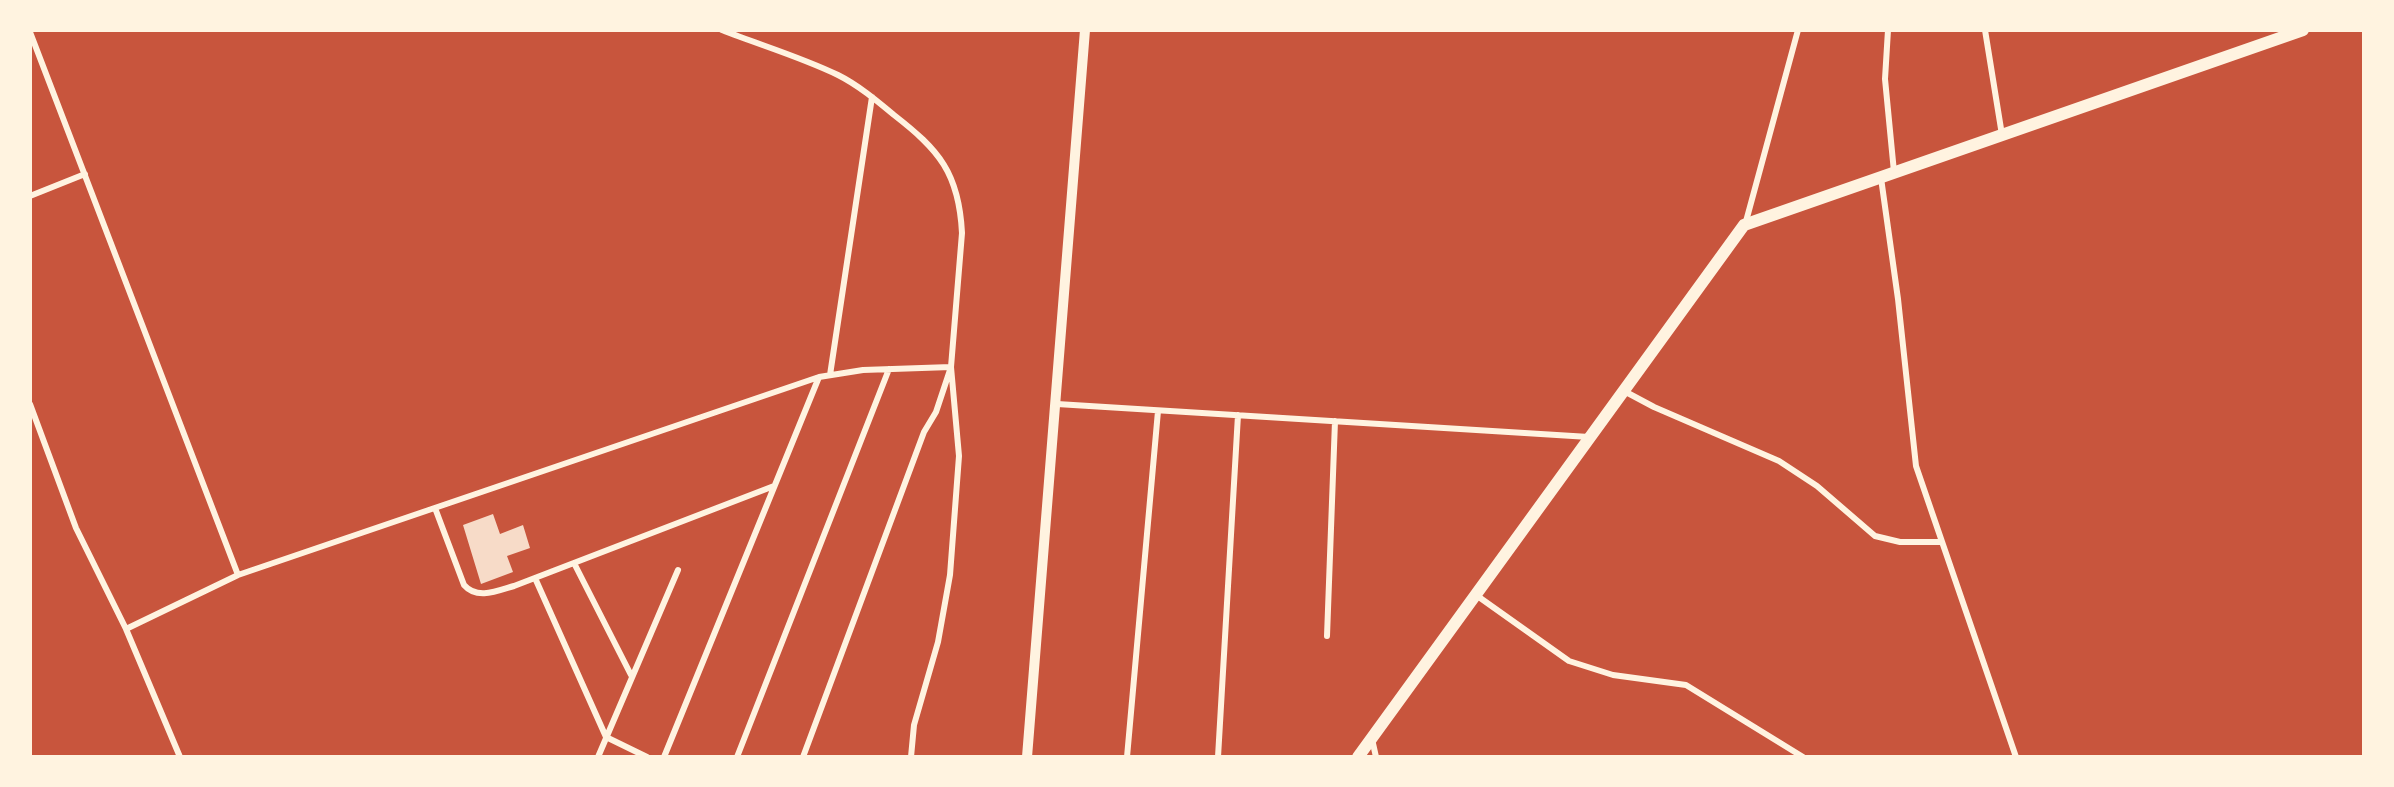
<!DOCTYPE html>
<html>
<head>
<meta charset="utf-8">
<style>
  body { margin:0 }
  #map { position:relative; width:2394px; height:787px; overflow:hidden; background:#c8553d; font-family:Poppins,sans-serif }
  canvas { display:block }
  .frame { position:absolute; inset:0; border:32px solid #fff3e0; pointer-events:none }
</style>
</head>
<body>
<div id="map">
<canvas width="2394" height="787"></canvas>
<div class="frame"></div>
</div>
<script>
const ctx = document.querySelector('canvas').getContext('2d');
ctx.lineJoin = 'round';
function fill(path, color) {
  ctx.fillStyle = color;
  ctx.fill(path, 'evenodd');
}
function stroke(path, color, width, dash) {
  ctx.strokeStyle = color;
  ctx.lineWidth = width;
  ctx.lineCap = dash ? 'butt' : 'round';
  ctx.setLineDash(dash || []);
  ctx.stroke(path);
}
const building = new Path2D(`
  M 493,514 L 500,534 L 523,525 L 530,548 L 507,556 L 513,572 L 481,584 L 463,525 Z`);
const minor = new Path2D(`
  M 722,30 C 760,45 801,57 838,75 C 858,85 876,100 894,115 C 939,150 959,173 962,233 L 951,367 L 936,412 L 924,432 L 803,757
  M 1888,30 L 1885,79 L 1894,172
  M 1985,30 L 2002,135
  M 30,32 L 238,575
  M 1881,178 L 1898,299 L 1916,466 L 2016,757
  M 30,196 L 85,174
  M 1745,225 L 1798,30
  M 830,375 L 872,97
  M 1624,391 L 1654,407 L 1779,461 L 1817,486 L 1875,536 L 1900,542 L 1941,542
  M 30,404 L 76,528 L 126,629 L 180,757
  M 1057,404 L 1589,437
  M 435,508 L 464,585 C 477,600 497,591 514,586 L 774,486
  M 574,563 L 631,675
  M 535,578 L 606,737 L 647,757
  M 1476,595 L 1569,661 L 1613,675 L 1686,685 L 1803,757
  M 126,629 L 238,575 L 819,377 L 863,370 L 951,367 L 959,456 L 950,575 L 938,642 L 914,725 L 911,757
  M 1327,636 L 1335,421
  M 1372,739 L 1376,757
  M 598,757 L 678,570
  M 664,757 L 819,377
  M 737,757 L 889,369
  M 1127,757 L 1158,411
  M 1218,757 L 1238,415`);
const tertiary = new Path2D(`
  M 1027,757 L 1085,30`);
const secondary = new Path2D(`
  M 1358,757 L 1744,225 L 2303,30`);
fill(building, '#f7dbc8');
stroke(minor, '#fff3e0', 6);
stroke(tertiary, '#fff3e0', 10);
stroke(secondary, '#fff3e0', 12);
</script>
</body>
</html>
